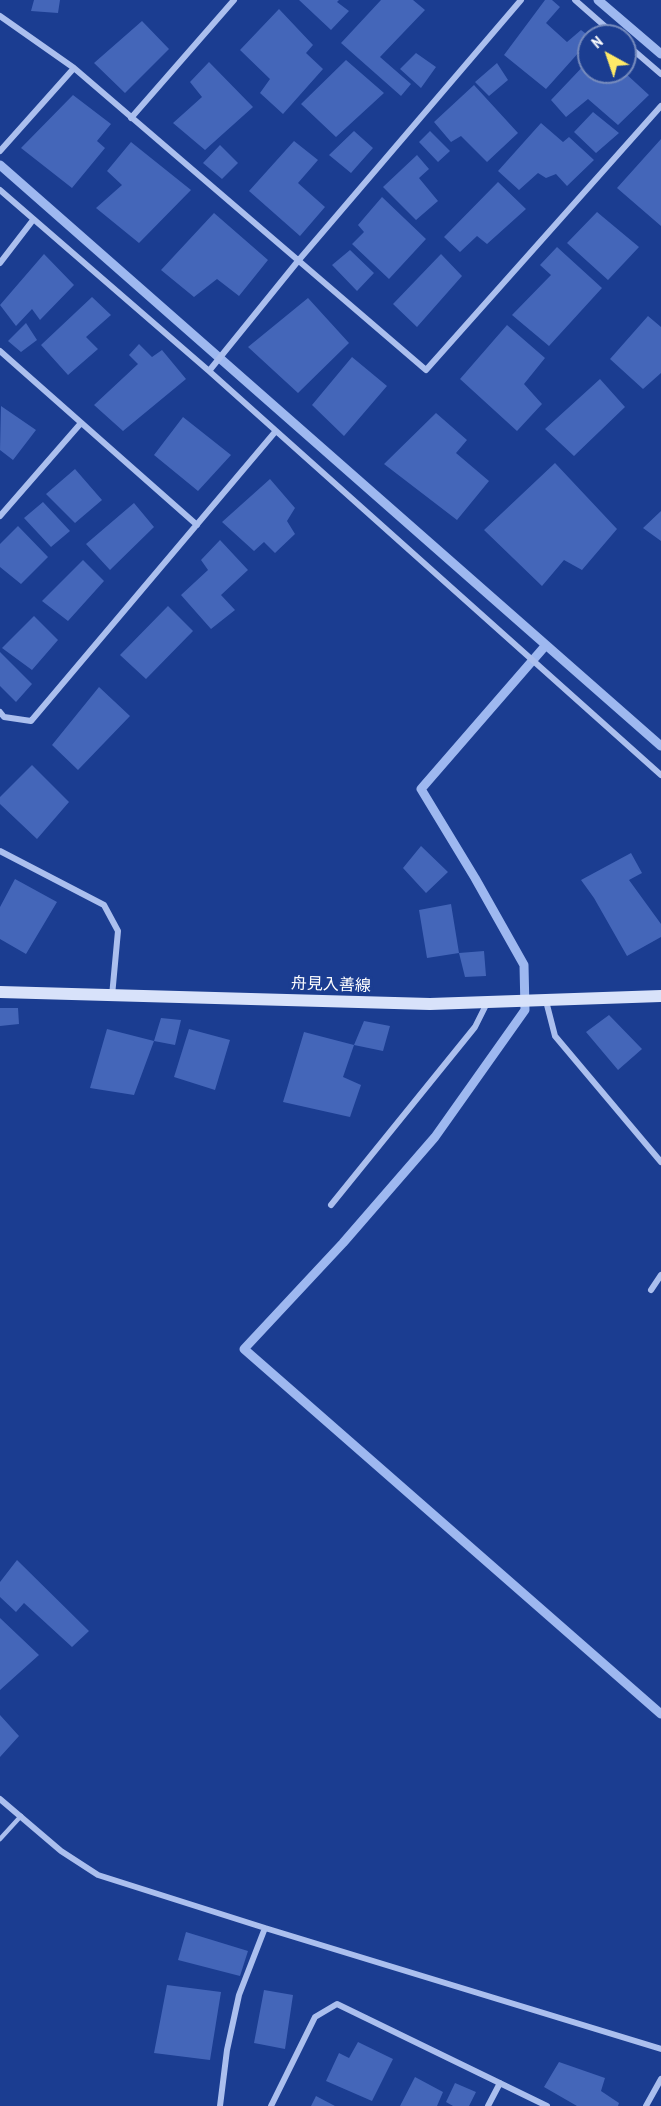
<!DOCTYPE html>
<html>
<head>
<meta charset="utf-8">
<style>
  body { margin:0 }
  #map { position:relative; width:661px; height:2106px; overflow:hidden; background:#1b3d91; font-family:"PT Sans Narrow",sans-serif }
  canvas { display:block }
  .north { position:absolute; left:577px; top:24px; width:60px; height:60px; box-sizing:border-box; background:#1b3d91; border:2px solid #768bbd; border-radius:50%; rotate:320deg; font-size:16px; font-weight:700; line-height:24px; text-align:center; color:#fff }
  .north::after { content:''; display:block; margin:auto; width:21px; height:27px; background:#ffea68; clip-path:polygon(50% 0,100% 100%,50% 72%,0 100%) }
</style>
</head>
<body>
<div id="map">
<canvas width="661" height="2106"></canvas>
<div class="north">N</div>
</div>
<script>
const ctx = document.querySelector('canvas').getContext('2d');
ctx.lineJoin = 'round';
function stroke(path, color, width, dash) {
  ctx.strokeStyle = color;
  ctx.lineWidth = width;
  ctx.lineCap = dash ? 'butt' : 'round';
  ctx.setLineDash(dash || []);
  ctx.stroke(path);
}
function fill(path, color) {
  ctx.fillStyle = color;
  ctx.fill(path, 'evenodd');
}
function drawText(font, color, halo, rows, align = 'center') {
  ctx.font = font + ' "PT Sans Narrow","Noto Sans JP",sans-serif';
  ctx.lineWidth = 6;
  ctx.setLineDash([]);
  ctx.textBaseline = 'middle';
  ctx.strokeStyle = halo;
  ctx.fillStyle = color;
  for (const [text, x, y, turn = 0] of rows) {
    ctx.save();
    ctx.translate(x, y);
    ctx.rotate((+turn || 0) * Math.PI / 180);
    ctx.textAlign = isNaN(turn) ? turn : align;
    if (halo) ctx.strokeText(text, 0, 0);
    ctx.fillText(text, 0, 0);
    ctx.restore();
  }
}
const stream = new Path2D(`
  M 598,0 L 661,54
  M 0,165 L 546,645 L 421,789 L 475,878 L 524,965 L 525,1010 L 435,1137 L 343,1243 L 244,1349 L 661,1714
  M 546,645 L 661,746`);
const building = new Path2D(`
  M 34,0 L 60,0 L 58,13 L 31,11 Z
  M 299,0 L 339,0 L 337,2 L 349,11 L 331,30 Z
  M 381,0 L 413,0 L 425,10 L 380,57 L 411,84 L 401,96 L 341,43 Z
  M 545,0 L 552,0 L 560,7 L 546,23 L 567,42 L 581,30 L 589,36 L 589,41 L 546,89 L 504,55 Z
  M 279,9 L 313,45 L 306,53 L 323,69 L 283,114 L 260,93 L 270,79 L 240,50 Z
  M 142,21 L 169,49 L 125,93 L 94,63 Z
  M 416,53 L 436,67 L 421,88 L 400,69 Z
  M 346,60 L 384,93 L 336,137 L 301,104 Z
  M 589,60 L 589,72 L 624,72 L 649,95 L 618,125 L 588,99 L 566,117 L 551,100 Z
  M 209,62 L 253,107 L 205,150 L 173,123 L 202,97 L 190,82 Z
  M 497,63 L 508,80 L 489,96 L 475,82 Z
  M 474,85 L 518,133 L 487,162 L 461,136 L 451,142 L 434,122 Z
  M 73,95 L 111,124 L 97,141 L 105,148 L 72,188 L 21,148 Z
  M 593,112 L 619,133 L 596,153 L 574,132 Z
  M 541,123 L 563,142 L 569,137 L 594,160 L 567,186 L 556,174 L 546,178 L 538,173 L 519,190 L 498,171 Z
  M 354,131 L 373,148 L 351,173 L 329,155 Z
  M 430,131 L 450,151 L 438,162 L 419,142 Z
  M 661,139 L 661,226 L 617,188 Z
  M 294,141 L 318,160 L 298,183 L 325,207 L 300,236 L 249,191 Z
  M 131,142 L 191,190 L 139,243 L 96,208 L 122,185 L 107,171 Z
  M 220,145 L 238,163 L 222,179 L 203,163 Z
  M 417,155 L 429,169 L 419,178 L 438,201 L 416,220 L 383,187 Z
  M 498,182 L 526,209 L 487,244 L 477,236 L 460,252 L 444,237 Z
  M 382,197 L 426,239 L 389,279 L 352,244 L 364,232 L 358,225 Z
  M 597,212 L 639,247 L 608,280 L 567,243 Z
  M 214,213 L 268,260 L 239,296 L 217,279 L 194,297 L 161,270 Z
  M 557,247 L 602,288 L 549,346 L 512,315 L 551,275 L 540,265 Z
  M 350,250 L 374,273 L 357,291 L 332,265 Z
  M 44,254 L 74,285 L 40,320 L 32,309 L 16,326 L 0,305 Z
  M 441,254 L 462,276 L 417,327 L 393,304 Z
  M 92,297 L 111,315 L 86,337 L 98,349 L 68,375 L 41,345 Z
  M 308,298 L 349,343 L 298,393 L 248,347 Z
  M 648,316 L 661,327 L 661,373 L 643,389 L 610,359 Z
  M 26,323 L 37,340 L 21,352 L 8,341 Z
  M 507,325 L 545,358 L 524,384 L 542,404 L 517,431 L 460,379 Z
  M 139,344 L 152,357 L 162,350 L 186,379 L 123,431 L 94,405 L 138,364 L 129,355 Z
  M 352,357 L 387,386 L 344,436 L 312,405 Z
  M 600,379 L 625,407 L 574,456 L 545,429 Z
  M 1,406 L 36,430 L 13,460 L 0,450 Z
  M 436,413 L 467,440 L 456,453 L 489,481 L 457,520 L 384,464 Z
  M 183,417 L 231,455 L 198,491 L 154,455 Z
  M 555,463 L 617,529 L 582,570 L 564,560 L 542,586 L 484,530 Z
  M 75,469 L 102,500 L 75,523 L 46,494 Z
  M 270,479 L 295,508 L 287,521 L 295,534 L 275,553 L 264,542 L 254,551 L 222,522 Z
  M 43,502 L 70,531 L 51,547 L 24,518 Z
  M 134,503 L 154,527 L 110,570 L 86,544 Z
  M 661,511 L 661,541 L 643,528 Z
  M 18,526 L 48,557 L 21,584 L 0,567 L 0,544 Z
  M 220,540 L 248,570 L 221,595 L 235,610 L 211,629 L 181,595 L 208,570 L 201,560 Z
  M 83,560 L 104,581 L 68,621 L 42,601 Z
  M 168,606 L 193,631 L 146,679 L 120,655 Z
  M 34,616 L 58,640 L 32,670 L 2,648 Z
  M 0,652 L 32,684 L 16,702 L 0,686 Z
  M 99,687 L 130,716 L 78,770 L 52,745 Z
  M 32,765 L 69,802 L 37,839 L 0,804 L 0,797 Z
  M 421,846 L 448,872 L 426,893 L 403,868 Z
  M 631,853 L 642,873 L 629,880 L 661,924 L 661,937 L 627,956 L 594,898 L 581,880 Z
  M 15,879 L 57,902 L 26,954 L 0,939 L 0,907 Z
  M 451,904 L 459,953 L 427,958 L 419,910 Z
  M 484,951 L 486,976 L 465,977 L 459,953 Z
  M 0,1008 L 18,1008 L 19,1024 L 0,1026 Z
  M 609,1015 L 642,1049 L 618,1070 L 586,1032 Z
  M 161,1018 L 181,1020 L 175,1045 L 154,1041 Z
  M 364,1021 L 390,1026 L 383,1051 L 354,1045 Z
  M 107,1029 L 154,1041 L 134,1095 L 90,1088 Z
  M 189,1029 L 230,1040 L 215,1090 L 174,1077 Z
  M 304,1032 L 354,1045 L 343,1077 L 361,1085 L 350,1117 L 283,1102 Z
  M 17,1560 L 89,1631 L 72,1647 L 24,1603 L 16,1612 L 0,1597 L 0,1582 Z
  M 0,1618 L 39,1655 L 0,1690 Z
  M 0,1715 L 19,1736 L 0,1757 Z
  M 186,1932 L 248,1951 L 240,1976 L 178,1960 Z
  M 167,1985 L 221,1992 L 210,2060 L 154,2053 Z
  M 264,1990 L 293,1995 L 285,2049 L 254,2043 Z
  M 358,2042 L 393,2059 L 372,2101 L 326,2081 L 339,2053 L 349,2058 Z
  M 559,2062 L 605,2078 L 601,2091 L 619,2103 L 618,2106 L 577,2106 L 544,2087 Z
  M 415,2077 L 443,2092 L 437,2106 L 400,2106 Z
  M 455,2083 L 476,2092 L 469,2106 L 453,2106 L 446,2102 Z
  M 316,2096 L 335,2106 L 311,2106 Z`);
const lane = new Path2D(`
  M 0,1839 L 21,1816`);
const street = new Path2D(`
  M 575,0 L 616,36
  M 0,16 L 74,68 L 426,370 L 661,106
  M 625,43 L 661,74
  M 131,118 L 234,0
  M 0,151 L 74,68
  M 0,190 L 209,371 L 661,775
  M 0,263 L 33,220
  M 0,351 L 197,525
  M 209,371 L 298,261 L 521,0
  M 0,516 L 81,423
  M 0,712 L 4,717 L 31,721 L 275,432
  M 0,851 L 104,905 L 118,931 L 112,996
  M 546,1001 L 555,1036 L 661,1162
  M 331,1205 L 475,1027 L 487,1003
  M 651,1290 L 661,1275
  M 0,1799 L 61,1851 L 98,1875 L 265,1928
  M 220,2106 L 227,2050 L 239,1995 L 265,1928 L 661,2049
  M 271,2106 L 315,2017 L 337,2004 L 547,2106
  M 488,2106 L 500,2083
  M 646,2106 L 661,2079`);
const secondary = new Path2D(`
  M 0,992 L 430,1004 L 661,996`);
const streetNames = [
  ["舟見入善線",331,985,2]
];
stroke(stream, '#9eb8f0', 9);
fill(building, '#4466b9');
stroke(lane, '#abbfee', 4.5);
stroke(street, '#abbfee', 6);
stroke(secondary, '#d8e2fa', 12);
drawText('16px', '#fff', '#1b3d91', streetNames);
</script>
</body>
</html>
